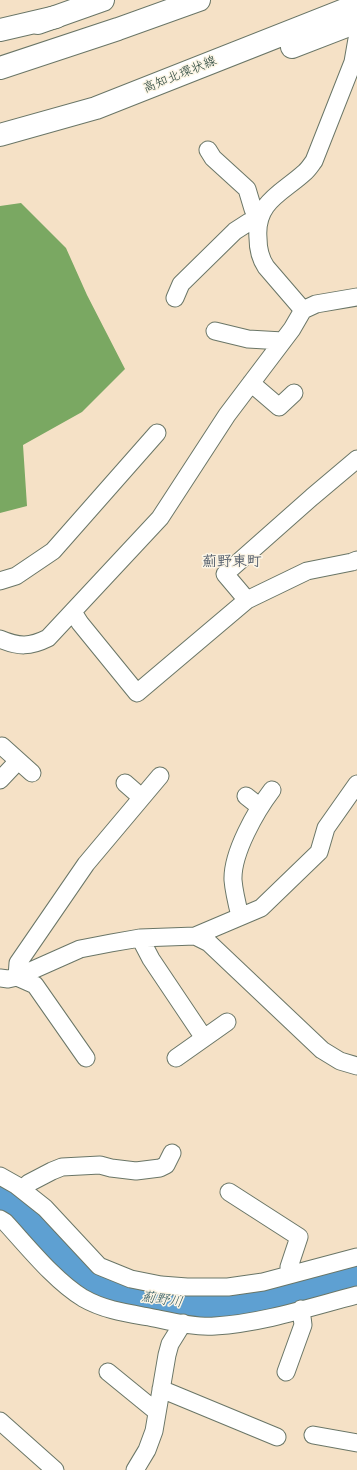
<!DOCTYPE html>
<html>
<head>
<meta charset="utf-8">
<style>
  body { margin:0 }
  canvas { display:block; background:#f5e1c6 }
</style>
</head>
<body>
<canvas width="357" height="1470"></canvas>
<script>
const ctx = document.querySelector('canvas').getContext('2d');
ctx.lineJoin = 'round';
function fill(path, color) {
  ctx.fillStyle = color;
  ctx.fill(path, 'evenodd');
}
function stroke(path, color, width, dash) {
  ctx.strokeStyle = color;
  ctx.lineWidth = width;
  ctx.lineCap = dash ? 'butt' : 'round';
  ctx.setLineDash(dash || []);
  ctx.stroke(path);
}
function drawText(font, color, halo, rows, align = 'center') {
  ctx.font = font + ' Itim,"Klee One",sans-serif';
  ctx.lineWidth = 3;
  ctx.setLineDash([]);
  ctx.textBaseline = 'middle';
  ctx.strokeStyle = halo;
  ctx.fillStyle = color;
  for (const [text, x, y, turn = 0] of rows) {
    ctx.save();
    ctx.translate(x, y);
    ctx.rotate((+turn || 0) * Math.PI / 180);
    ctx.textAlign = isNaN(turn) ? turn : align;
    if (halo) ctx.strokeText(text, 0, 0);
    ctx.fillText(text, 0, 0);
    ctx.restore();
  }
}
const forest = new Path2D(`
  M 21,203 L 66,248 L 87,295 L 125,369 L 82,412 L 23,445 L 27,506 L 0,513 L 0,206 Z`);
const river = new Path2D(`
  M 0,1198 L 26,1215 L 79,1273 L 94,1283 L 112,1290 L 160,1302 L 211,1307 L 238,1305 L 266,1299 L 357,1277`);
const minor = new Path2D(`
  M 175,298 L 181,284 L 235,231 L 249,222 L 258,218 L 253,209 L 247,189 L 213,158 L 208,150
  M 303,310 L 266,267 C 260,258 258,249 258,238 C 255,202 282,193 304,173 C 308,170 311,165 314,161 L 353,62 L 357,39
  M 215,331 L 248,339 L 283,341
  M 251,383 L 279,407 L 294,393
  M 0,581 L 16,576 L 53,551 L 157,433
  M 247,600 L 307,571 L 352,562 L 357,560
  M 73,612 L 80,623 L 137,693 L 247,600 L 225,574 L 312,497 L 357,459
  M 0,639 C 19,647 30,647 48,638 L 160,518 L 227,415 L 292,329 L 303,310 L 316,304 L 357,297
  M 2,746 L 32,773
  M 0,780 L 18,761
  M 125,783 L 141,797
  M 246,796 L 260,807
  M 240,916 C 237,904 234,892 233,880 C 232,853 256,811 272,790
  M 195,936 L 261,908 L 319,852 L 326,828 L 357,784
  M 140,938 L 151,959 L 204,1038
  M 0,978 L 8,979 L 17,977 L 80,949 L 111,943 L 140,938 L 195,936 L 209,943 L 322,1050 L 340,1061 L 357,1066
  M 86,1058 L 35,985 L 17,977 L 18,963 L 86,864 L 160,776
  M 176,1058 L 227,1022
  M 0,1176 L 16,1185 L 45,1208 L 99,1266 L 131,1279 L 161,1285 L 187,1287 L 228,1287 L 263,1282 L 357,1257
  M 22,1189 L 29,1183 L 52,1171 L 62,1167 L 100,1165 L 111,1168 L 136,1171 L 160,1168 L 166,1165 L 172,1153
  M 229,1192 L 299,1237 L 289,1267 L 292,1274
  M 0,1219 L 5,1222 C 28,1247 55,1281 83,1298 C 104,1310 126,1313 149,1317 C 169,1321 196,1328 215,1326 C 263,1323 311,1307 357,1295
  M 108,1372 L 157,1412
  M 286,1372 L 303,1325 L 301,1309
  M 161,1389 L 277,1437
  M 0,1421 L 55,1470
  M 313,1435 L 357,1443
  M 135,1470 L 147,1450 L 154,1431 L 167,1355 L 170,1344 L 183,1323`);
const primary = new Path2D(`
  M 38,23 L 103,0
  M 292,47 L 357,22
  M 0,135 L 96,108 L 357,5`);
const motorway = new Path2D(`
  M 0,30 L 56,17
  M 0,68 L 118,29 L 199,0`);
const streetNames = [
  ["高知北環状線",180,75,-22]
];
const waterNames = [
  ["薊野川",162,1300,9]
];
const quarterNames = [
  ["薊野東町",232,562]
];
fill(forest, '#7aa862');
stroke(river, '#5ea0d2', 34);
stroke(minor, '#6a7667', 19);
stroke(primary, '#6a7667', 24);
stroke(motorway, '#6a7667', 24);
stroke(minor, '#fff', 17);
stroke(primary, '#fff', 22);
stroke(motorway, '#fff', 22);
drawText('13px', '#1f3d34', '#fcf5e5', streetNames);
drawText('italic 14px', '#325b63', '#fcf5e5', waterNames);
drawText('bold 15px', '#56606e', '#fcf5e5', quarterNames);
</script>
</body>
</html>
